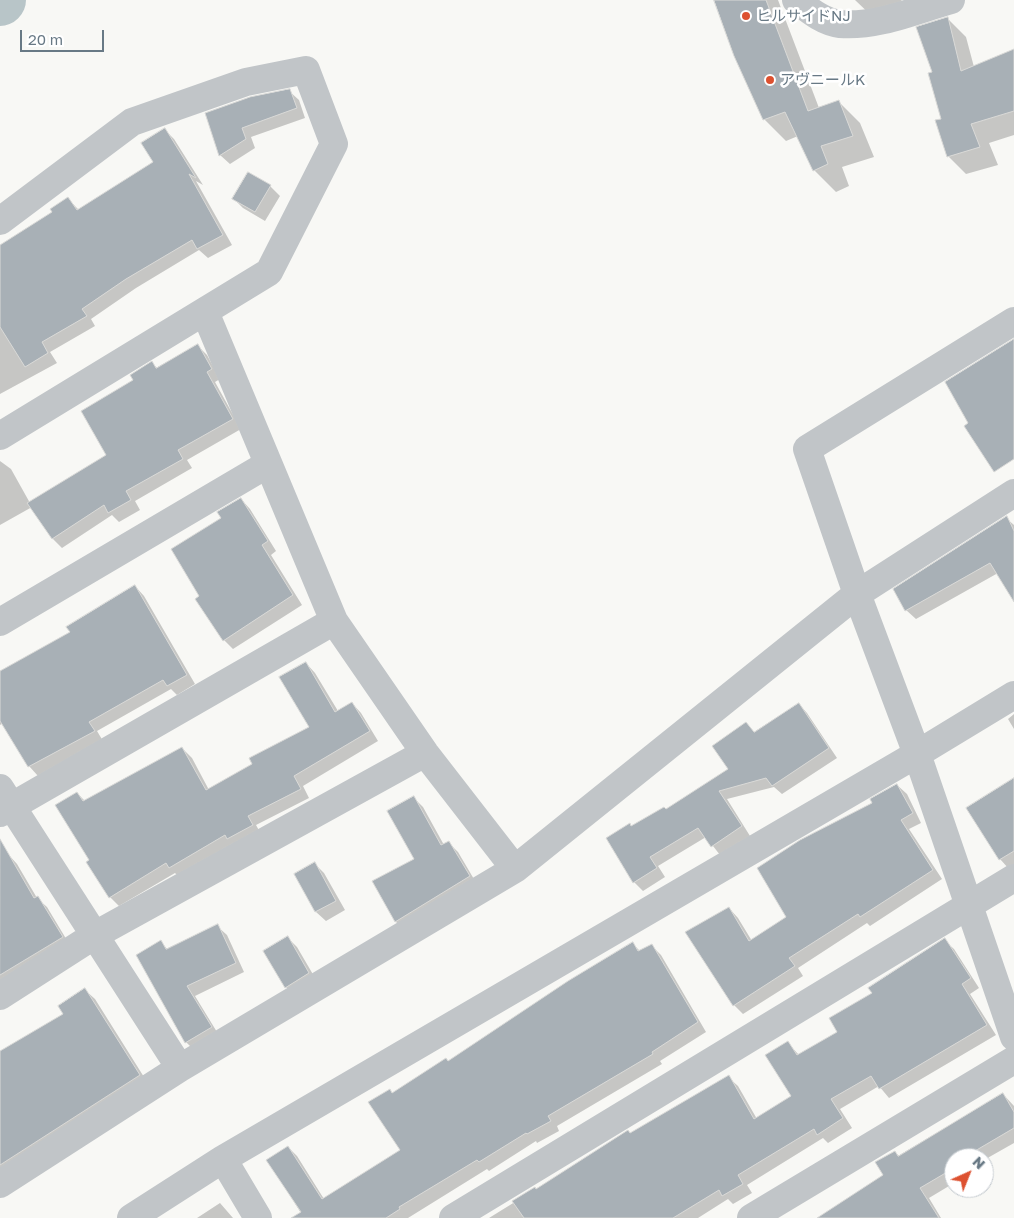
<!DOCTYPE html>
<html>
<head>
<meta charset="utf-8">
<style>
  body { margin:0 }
  #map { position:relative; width:1014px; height:1218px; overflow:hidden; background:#f8f8f5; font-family:"Golos Text",sans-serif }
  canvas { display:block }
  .north { position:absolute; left:944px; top:1148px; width:50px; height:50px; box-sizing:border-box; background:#fff; border:1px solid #c3c9ce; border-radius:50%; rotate:44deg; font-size:14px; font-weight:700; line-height:20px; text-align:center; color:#687985 }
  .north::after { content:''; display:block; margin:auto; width:18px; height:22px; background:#dd5130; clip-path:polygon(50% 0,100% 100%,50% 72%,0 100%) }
  .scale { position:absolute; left:20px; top:30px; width:84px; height:22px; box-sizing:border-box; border:2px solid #687985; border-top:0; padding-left:6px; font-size:15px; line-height:18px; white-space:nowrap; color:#687985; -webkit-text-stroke:4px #fff; paint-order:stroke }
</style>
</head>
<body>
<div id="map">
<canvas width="1014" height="1218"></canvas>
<div class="north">N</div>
<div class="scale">20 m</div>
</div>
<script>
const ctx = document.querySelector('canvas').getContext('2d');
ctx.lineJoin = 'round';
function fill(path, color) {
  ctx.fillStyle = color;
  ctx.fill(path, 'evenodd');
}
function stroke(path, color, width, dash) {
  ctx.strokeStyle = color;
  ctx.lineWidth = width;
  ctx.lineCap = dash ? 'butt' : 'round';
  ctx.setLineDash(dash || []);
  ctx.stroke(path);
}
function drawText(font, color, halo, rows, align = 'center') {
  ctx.font = font + ' "Golos Text","Noto Sans JP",sans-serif';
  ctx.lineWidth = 5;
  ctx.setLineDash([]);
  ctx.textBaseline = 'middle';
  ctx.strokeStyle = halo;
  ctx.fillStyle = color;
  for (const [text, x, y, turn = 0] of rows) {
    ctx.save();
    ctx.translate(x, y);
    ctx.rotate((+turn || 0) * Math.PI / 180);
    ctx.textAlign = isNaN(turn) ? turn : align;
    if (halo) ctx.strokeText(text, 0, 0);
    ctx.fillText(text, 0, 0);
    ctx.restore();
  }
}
const shadow = new Path2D(`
  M 715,0 L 778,0 L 819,108 L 839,102 L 860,123 L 874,157 L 842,167 L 849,186 L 836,192 L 814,170 L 798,136 L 786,141 L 764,119 Z
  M 855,0 L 902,0 L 878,22 Z
  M 948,19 L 966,37 L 974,67 L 1014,51 L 1014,135 L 989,143 L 998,165 L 966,174 L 948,156 L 934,73 Z
  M 289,91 L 299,100 L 305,118 L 251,137 L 255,148 L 230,164 L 220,155 L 207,114 Z
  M 165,130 L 174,139 L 203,185 L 196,181 L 232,245 L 208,258 L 199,250 L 136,288 L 91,319 L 95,326 L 50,352 L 57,363 L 0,394 L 0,247 L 54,212 L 68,199 L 79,210 L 155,162 Z
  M 270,186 L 280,196 L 265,221 L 243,208 L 234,199 Z
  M 198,346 L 207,355 L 220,379 L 215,382 L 241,429 L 187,460 L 192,468 L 135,501 L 140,510 L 119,522 L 112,515 L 62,548 L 53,539 L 32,507 L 0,525 L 0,461 L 11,469 L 30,503 L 108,456 L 134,381 L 152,363 L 157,368 Z
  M 241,499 L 250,509 L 276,551 L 271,555 L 302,605 L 233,649 L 224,640 L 201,597 L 223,518 Z
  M 1006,518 L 1014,525 L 1014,600 L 998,573 L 916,619 L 906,610 Z
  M 135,586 L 144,596 L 195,684 L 177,695 L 171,689 L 97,731 L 103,741 L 38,776 L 29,766 L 3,723 L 0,725 L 0,671 L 71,632 Z
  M 306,663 L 315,673 L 338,711 L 352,703 L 361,713 L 378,741 L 303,786 L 309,798 L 256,825 L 261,834 L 179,877 L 175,873 L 119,906 L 110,897 L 91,860 L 77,793 L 85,801 L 182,748 L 192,758 L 209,790 L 254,765 L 311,727 Z
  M 799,704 L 807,713 L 837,758 L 782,794 L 774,787 L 727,799 L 750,836 L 720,855 L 706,837 L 658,866 L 665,877 L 643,891 L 634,882 L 632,827 L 666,811 L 730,769 L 746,724 L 755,733 Z
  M 1014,714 L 1014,729 L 1008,719 Z
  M 1014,780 L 1014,866 L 1009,869 L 1000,859 Z
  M 897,785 L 907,794 L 921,823 L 909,829 L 942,879 L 870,926 L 867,923 L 798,968 L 803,976 L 743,1014 L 734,1005 L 729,908 L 738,918 L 752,941 L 788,917 L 874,804 Z
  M 414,798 L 423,807 L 444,845 L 448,842 L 458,852 L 478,886 L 405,931 L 396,922 L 416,860 Z
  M 8,854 L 17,864 L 37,898 L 47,907 L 71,947 L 0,993 L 0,859 Z
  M 315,864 L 324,873 L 345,910 L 326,921 L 316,912 L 296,874 Z
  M 217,926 L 227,935 L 244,972 L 195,996 L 220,1037 L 196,1052 L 186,1042 L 161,942 L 168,950 Z
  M 288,938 L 297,947 L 318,983 L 295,996 L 286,987 Z
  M 944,940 L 954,949 L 979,988 L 970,994 L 996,1035 L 889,1098 L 879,1086 L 840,1109 L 852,1128 L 828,1143 L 823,1138 L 747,1185 L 752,1193 L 733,1204 L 728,1199 L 698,1218 L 489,1218 L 628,1132 L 631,1135 L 728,1077 L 738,1086 L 757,1119 L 793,1096 L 788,1043 L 799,1055 L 838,1033 L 873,993 Z
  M 633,944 L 640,951 L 651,945 L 661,955 L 706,1032 L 660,1061 L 662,1064 L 557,1126 L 559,1131 L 537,1143 L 536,1141 L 489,1171 L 487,1169 L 408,1218 L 304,1218 L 268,1160 L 288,1147 L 297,1156 L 324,1199 L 402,1150 L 389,1090 L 393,1094 L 449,1062 Z
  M 85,990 L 95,999 L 149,1085 L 0,1182 L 0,1052 L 65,1015 Z
  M 1003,1094 L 1014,1106 L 1014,1143 L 984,1160 L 984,1158 L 954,1158 L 954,1183 L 929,1198 L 941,1218 L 820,1218 L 884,1175 L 895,1152 L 899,1156 Z
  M 220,1203 L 233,1218 L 197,1218 Z`);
const river = new Path2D(`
  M 0,1 L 1,0`);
const building = new Path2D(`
  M 714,0 L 766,0 L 808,111 L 839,100 L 853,136 L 821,146 L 828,164 L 813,171 L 785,112 L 763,120 L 734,56 Z
  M 948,17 L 961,71 L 1014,49 L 1014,111 L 971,124 L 980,147 L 947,157 L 935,120 L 941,119 L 928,73 L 932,72 L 916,27 Z
  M 290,89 L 297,108 L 242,128 L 246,139 L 219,156 L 205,113 L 250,97 Z
  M 165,128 L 196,178 L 189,174 L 223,235 L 197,249 L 192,240 L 126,279 L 82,309 L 87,316 L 42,342 L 48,353 L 25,367 L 0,327 L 0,245 L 52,212 L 50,209 L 68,197 L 77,210 L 153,162 L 141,143 Z
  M 248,172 L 271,185 L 255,212 L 232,199 Z
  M 1014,339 L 1014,459 L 994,472 L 964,426 L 968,423 L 945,382 Z
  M 198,344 L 212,369 L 207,372 L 233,419 L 178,450 L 183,459 L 126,491 L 131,500 L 108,513 L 104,505 L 52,539 L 27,503 L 106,455 L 81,411 L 133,380 L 130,375 L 152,361 L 156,368 Z
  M 241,498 L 268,541 L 262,545 L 293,595 L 223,641 L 195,599 L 199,596 L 171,549 L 221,518 L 217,512 Z
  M 1007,516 L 1014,531 L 1014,602 L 990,563 L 905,611 L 893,589 Z
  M 135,585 L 187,675 L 167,686 L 163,680 L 89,722 L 95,731 L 28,767 L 0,721 L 0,671 L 70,632 L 66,627 Z
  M 306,662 L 335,712 L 352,702 L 370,731 L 294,776 L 301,789 L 248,816 L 253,825 L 227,839 L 225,835 L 169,868 L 166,863 L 109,898 L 86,862 L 89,860 L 55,805 L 77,792 L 83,801 L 182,747 L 206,790 L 252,764 L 249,758 L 309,727 L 279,677 Z
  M 799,703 L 829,748 L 772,786 L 766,778 L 719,791 L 742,826 L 711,847 L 698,828 L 650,857 L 657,868 L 633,883 L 606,838 L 630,823 L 631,826 L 664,807 L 666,809 L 728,769 L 712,746 L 746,722 L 754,732 Z
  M 1014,778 L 1014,851 L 999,860 L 966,808 Z
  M 897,784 L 913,813 L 901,820 L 933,870 L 860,917 L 858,914 L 789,958 L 795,966 L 733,1006 L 685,932 L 729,907 L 749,941 L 786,917 L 757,868 L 800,840 L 872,803 L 870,799 Z
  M 414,796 L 441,845 L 449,841 L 470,876 L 395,922 L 372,881 L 414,859 L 387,811 Z
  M 0,839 L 34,898 L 38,896 L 63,937 L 0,975 Z
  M 315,862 L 336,901 L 315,912 L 294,874 Z
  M 218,924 L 236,963 L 187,986 L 212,1027 L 185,1043 L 136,955 L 161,940 L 166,949 Z
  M 288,936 L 309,973 L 285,988 L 263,951 Z
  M 945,938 L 971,978 L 962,984 L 987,1025 L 879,1089 L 871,1076 L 831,1099 L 843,1118 L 817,1135 L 814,1129 L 738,1175 L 743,1184 L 722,1196 L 719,1190 L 673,1218 L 524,1218 L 512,1201 L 535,1187 L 536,1189 L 628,1130 L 630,1133 L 729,1075 L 754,1119 L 791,1096 L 765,1055 L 788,1041 L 797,1055 L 837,1032 L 829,1018 L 872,993 L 868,988 Z
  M 633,942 L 638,951 L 652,944 L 698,1022 L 652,1052 L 653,1054 L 548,1116 L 551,1121 L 527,1134 L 526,1133 L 479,1162 L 477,1160 L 399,1207 L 400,1209 L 386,1218 L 291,1218 L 301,1212 L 266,1160 L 288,1146 L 322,1199 L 400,1150 L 368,1102 L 390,1089 L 392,1093 L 446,1058 L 448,1061 L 568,981 Z
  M 85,988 L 140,1075 L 0,1165 L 0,1051 L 63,1014 L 58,1006 Z
  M 1003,1093 L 1014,1112 L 1014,1128 L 963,1158 L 954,1158 L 954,1168 L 920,1188 L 939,1218 L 817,1218 L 883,1175 L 875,1162 L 895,1151 L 898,1156 Z`);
const minor = new Path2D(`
  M 796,0 C 809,10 823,22 840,24 C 877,27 916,10 951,0
  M 0,221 L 132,122 L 246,82 L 306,70 L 334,144 L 269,272 L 0,436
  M 205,312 L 334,621 L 425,753 L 515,869
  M 1014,321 L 807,449 L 857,594 L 917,754 L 1014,1037
  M 0,622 L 268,464
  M 0,788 L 180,1068
  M 0,813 L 334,621
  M 0,996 L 95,935 L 425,753
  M 223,1159 L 258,1218
  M 0,1184 L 180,1068 L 515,869 L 857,594 L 1014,493
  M 131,1218 L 223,1159 L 917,754 L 1014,695
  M 453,1218 L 1014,878
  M 751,1218 L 1014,1060`);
const markers = [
  [746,16,5,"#dd5130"],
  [770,80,5,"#dd5130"]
];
const poiNames = [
  ["ヒルサイドNJ",756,16],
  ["アヴニールK",780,80]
];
fill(shadow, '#0003');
stroke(river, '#b8c5c8', 50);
fill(building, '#a8b0b6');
stroke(building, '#d9d9d7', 1);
stroke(minor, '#c1c5c8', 28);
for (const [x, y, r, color] of markers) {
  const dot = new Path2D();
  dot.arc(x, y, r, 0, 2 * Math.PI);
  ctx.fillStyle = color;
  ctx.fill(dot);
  stroke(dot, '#fff', 2);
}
drawText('15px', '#687985', '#fff', poiNames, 'left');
</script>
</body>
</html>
